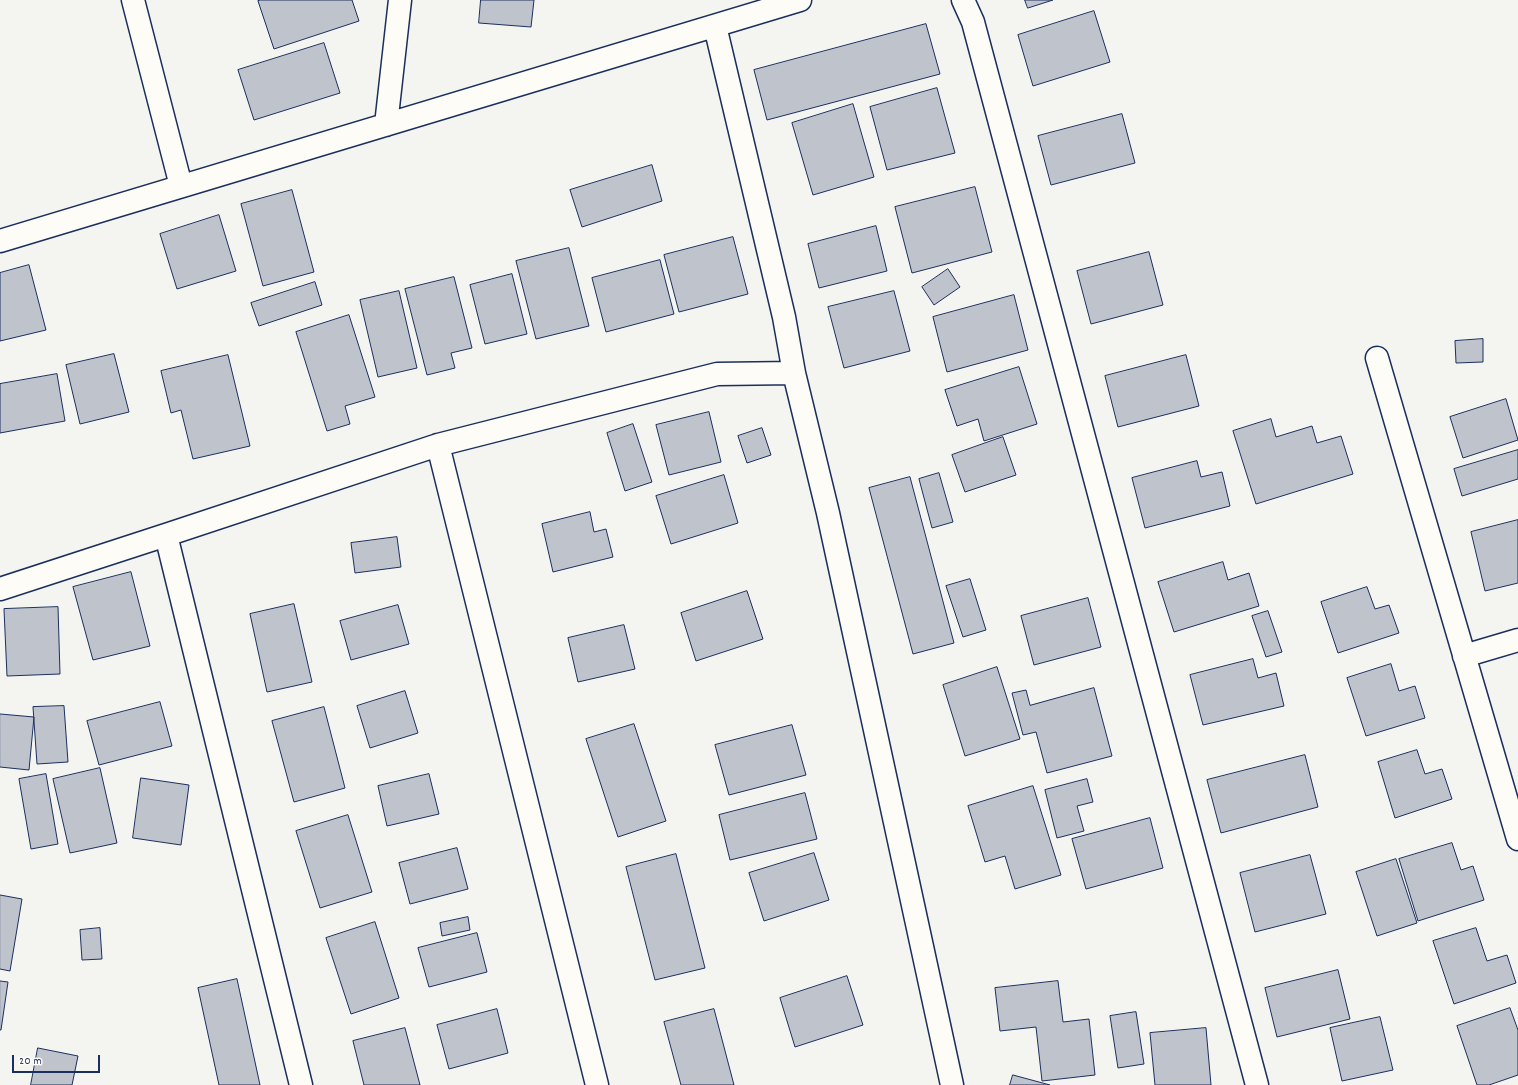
<!DOCTYPE html>
<html>
<head>
<meta charset="utf-8">
<style>
  body { margin:0 }
  #map { position:relative; width:1518px; height:1085px; overflow:hidden; background:#f4f4f1; font-family:Dekko,sans-serif }
  canvas { display:block }
  .scale { position:absolute; left:12px; top:1055px; width:88px; height:18px; box-sizing:border-box; border:2px solid #1b2f5e; border-top:0; padding-left:5px; font-size:12px; line-height:14px; white-space:nowrap; color:#1b2f5e; -webkit-text-stroke:3px #fdfcf7; paint-order:stroke }
</style>
</head>
<body>
<div id="map">
<canvas width="1518" height="1085"></canvas>
<div class="scale">20 m</div>
</div>
<script>
const ctx = document.querySelector('canvas').getContext('2d');
ctx.lineJoin = 'round';
function fill(path, color) {
  ctx.fillStyle = color;
  ctx.fill(path, 'evenodd');
}
function stroke(path, color, width, dash) {
  ctx.strokeStyle = color;
  ctx.lineWidth = width;
  ctx.lineCap = dash ? 'butt' : 'round';
  ctx.setLineDash(dash || []);
  ctx.stroke(path);
}
const building = new Path2D(`
  M 261,0 L 352,0 L 359,21 L 274,49 L 258,1 Z
  M 481,0 L 534,0 L 531,27 L 479,23 Z
  M 1025,0 L 1053,0 L 1028,8 Z
  M 1094,11 L 1110,62 L 1033,86 L 1018,35 Z
  M 926,24 L 940,74 L 767,120 L 754,70 Z
  M 324,43 L 340,93 L 254,120 L 238,70 Z
  M 937,88 L 955,153 L 887,170 L 870,107 Z
  M 853,104 L 874,177 L 813,195 L 792,123 Z
  M 1122,114 L 1135,163 L 1051,185 L 1038,136 Z
  M 652,165 L 662,201 L 582,227 L 570,190 Z
  M 975,187 L 992,252 L 912,273 L 895,207 Z
  M 292,190 L 314,272 L 263,286 L 241,204 Z
  M 219,215 L 236,271 L 177,289 L 160,234 Z
  M 876,226 L 887,271 L 819,288 L 808,244 Z
  M 733,237 L 748,294 L 679,312 L 664,255 Z
  M 569,248 L 589,326 L 536,339 L 516,261 Z
  M 1149,252 L 1163,305 L 1091,324 L 1077,271 Z
  M 660,260 L 674,314 L 606,332 L 592,278 Z
  M 29,265 L 46,330 L 0,341 L 0,273 Z
  M 948,269 L 960,287 L 934,305 L 922,287 Z
  M 512,274 L 527,334 L 485,344 L 470,285 Z
  M 454,277 L 472,348 L 451,353 L 455,368 L 427,375 L 405,289 Z
  M 315,282 L 322,305 L 259,326 L 251,303 Z
  M 399,291 L 417,368 L 378,377 L 360,300 Z
  M 894,291 L 910,351 L 844,368 L 828,307 Z
  M 1014,295 L 1028,350 L 947,372 L 933,317 Z
  M 349,315 L 375,397 L 345,406 L 350,424 L 327,431 L 296,332 Z
  M 1483,339 L 1483,362 L 1456,363 L 1455,341 Z
  M 114,354 L 129,412 L 80,424 L 66,365 Z
  M 228,355 L 250,446 L 193,459 L 181,410 L 171,413 L 161,371 Z
  M 1186,355 L 1199,406 L 1118,427 L 1105,376 Z
  M 1019,367 L 1037,424 L 984,441 L 978,419 L 957,426 L 945,390 Z
  M 57,374 L 65,421 L 0,433 L 0,384 Z
  M 1506,399 L 1518,440 L 1463,458 L 1450,417 Z
  M 709,412 L 721,462 L 669,475 L 656,425 Z
  M 1271,419 L 1276,437 L 1312,426 L 1317,443 L 1341,436 L 1353,474 L 1256,504 L 1233,431 Z
  M 633,424 L 652,482 L 625,491 L 607,433 Z
  M 762,428 L 771,455 L 747,463 L 738,436 Z
  M 1003,437 L 1016,475 L 965,492 L 952,455 Z
  M 1518,450 L 1518,479 L 1462,496 L 1454,469 Z
  M 1197,461 L 1201,477 L 1222,472 L 1230,506 L 1145,528 L 1132,478 Z
  M 939,473 L 953,522 L 932,528 L 919,479 Z
  M 724,475 L 738,523 L 671,544 L 656,496 Z
  M 910,477 L 954,643 L 913,654 L 869,488 Z
  M 590,512 L 594,532 L 606,529 L 613,557 L 553,572 L 542,524 Z
  M 1518,520 L 1518,583 L 1485,591 L 1471,532 Z
  M 397,537 L 401,567 L 355,573 L 351,543 Z
  M 1223,562 L 1228,580 L 1249,573 L 1259,606 L 1174,632 L 1158,582 Z
  M 131,572 L 150,646 L 93,660 L 73,587 Z
  M 970,579 L 986,630 L 963,637 L 946,586 Z
  M 1367,587 L 1375,609 L 1389,605 L 1399,633 L 1338,653 L 1321,602 Z
  M 747,591 L 763,639 L 696,661 L 681,613 Z
  M 1088,598 L 1101,647 L 1034,665 L 1021,616 Z
  M 294,604 L 312,682 L 267,692 L 250,614 Z
  M 398,605 L 409,644 L 351,660 L 340,621 Z
  M 58,607 L 60,674 L 7,676 L 4,609 Z
  M 1268,611 L 1282,652 L 1266,657 L 1252,616 Z
  M 624,625 L 635,669 L 578,682 L 568,638 Z
  M 1253,659 L 1258,678 L 1276,673 L 1284,706 L 1203,725 L 1190,675 Z
  M 1391,664 L 1399,691 L 1415,686 L 1425,718 L 1366,736 L 1347,678 Z
  M 997,667 L 1020,739 L 965,756 L 943,685 Z
  M 1094,688 L 1112,756 L 1047,773 L 1036,732 L 1023,735 L 1012,693 L 1026,690 L 1030,705 Z
  M 405,691 L 418,733 L 370,748 L 357,706 Z
  M 160,702 L 172,746 L 99,765 L 87,721 Z
  M 64,706 L 68,762 L 37,764 L 33,707 Z
  M 324,707 L 345,788 L 294,802 L 272,721 Z
  M 0,714 L 34,717 L 29,770 L 0,767 Z
  M 634,724 L 666,821 L 618,837 L 586,739 Z
  M 792,725 L 806,775 L 729,795 L 715,745 Z
  M 1417,750 L 1425,774 L 1442,769 L 1452,799 L 1395,818 L 1378,762 Z
  M 1305,755 L 1318,807 L 1221,833 L 1207,780 Z
  M 100,768 L 117,843 L 70,853 L 53,779 Z
  M 46,774 L 58,844 L 31,849 L 19,779 Z
  M 429,774 L 439,814 L 387,826 L 378,786 Z
  M 141,778 L 189,785 L 181,845 L 133,838 Z
  M 1087,779 L 1093,802 L 1077,806 L 1084,831 L 1057,838 L 1045,790 Z
  M 1033,786 L 1061,875 L 1015,889 L 1005,856 L 985,862 L 968,806 Z
  M 805,793 L 817,839 L 730,860 L 719,815 Z
  M 348,815 L 372,892 L 320,908 L 296,831 Z
  M 1150,818 L 1163,868 L 1086,889 L 1072,839 Z
  M 1452,843 L 1461,870 L 1473,866 L 1484,900 L 1418,921 L 1399,859 Z
  M 457,848 L 468,889 L 410,904 L 399,863 Z
  M 814,853 L 829,900 L 764,921 L 749,873 Z
  M 676,854 L 705,968 L 655,980 L 626,867 Z
  M 1310,855 L 1326,914 L 1255,932 L 1240,873 Z
  M 1396,859 L 1417,923 L 1377,936 L 1356,872 Z
  M 0,895 L 22,899 L 10,971 L 0,969 Z
  M 468,917 L 470,930 L 442,936 L 440,923 Z
  M 375,922 L 399,998 L 351,1014 L 326,938 Z
  M 100,928 L 102,959 L 82,960 L 80,930 Z
  M 1476,928 L 1487,961 L 1507,955 L 1516,983 L 1454,1004 L 1433,941 Z
  M 477,933 L 487,972 L 429,987 L 418,948 Z
  M 1338,970 L 1350,1019 L 1277,1037 L 1265,988 Z
  M 847,976 L 863,1025 L 795,1047 L 780,998 Z
  M 237,979 L 260,1085 L 219,1085 L 198,988 Z
  M 0,981 L 8,982 L 1,1030 L 0,1030 Z
  M 1058,981 L 1063,1022 L 1089,1019 L 1095,1075 L 1042,1081 L 1036,1027 L 1000,1031 L 995,988 Z
  M 1510,1008 L 1518,1030 L 1518,1075 L 1489,1085 L 1477,1085 L 1457,1026 Z
  M 497,1009 L 508,1053 L 449,1069 L 437,1025 Z
  M 714,1009 L 734,1085 L 681,1085 L 664,1022 Z
  M 1136,1012 L 1144,1064 L 1118,1068 L 1110,1016 Z
  M 1380,1017 L 1393,1070 L 1342,1081 L 1330,1028 Z
  M 405,1028 L 420,1085 L 364,1085 L 353,1041 Z
  M 1206,1028 L 1211,1085 L 1155,1085 L 1150,1033 Z
  M 38,1048 L 78,1056 L 72,1085 L 31,1085 Z
  M 1013,1075 L 1050,1085 L 1010,1085 Z`);
const street = new Path2D(`
  M 133,0 L 181,186
  M 963,0 L 973,22 L 1257,1085
  M 715,26 L 784,317 L 794,373 L 828,513 L 952,1085
  M 386,125 L 400,0
  M 0,241 L 800,0
  M 1377,358 L 1518,839
  M 438,445 L 597,1085
  M 166,535 L 301,1085
  M 0,589 L 166,535 L 438,445 L 717,374 L 794,373
  M 1464,656 L 1518,640`);
fill(building, '#bfc3cc');
stroke(building, '#1b2f5e', 1);
stroke(street, '#1b2f5e', 25);
stroke(street, '#fdfcf7', 22);
</script>
</body>
</html>
